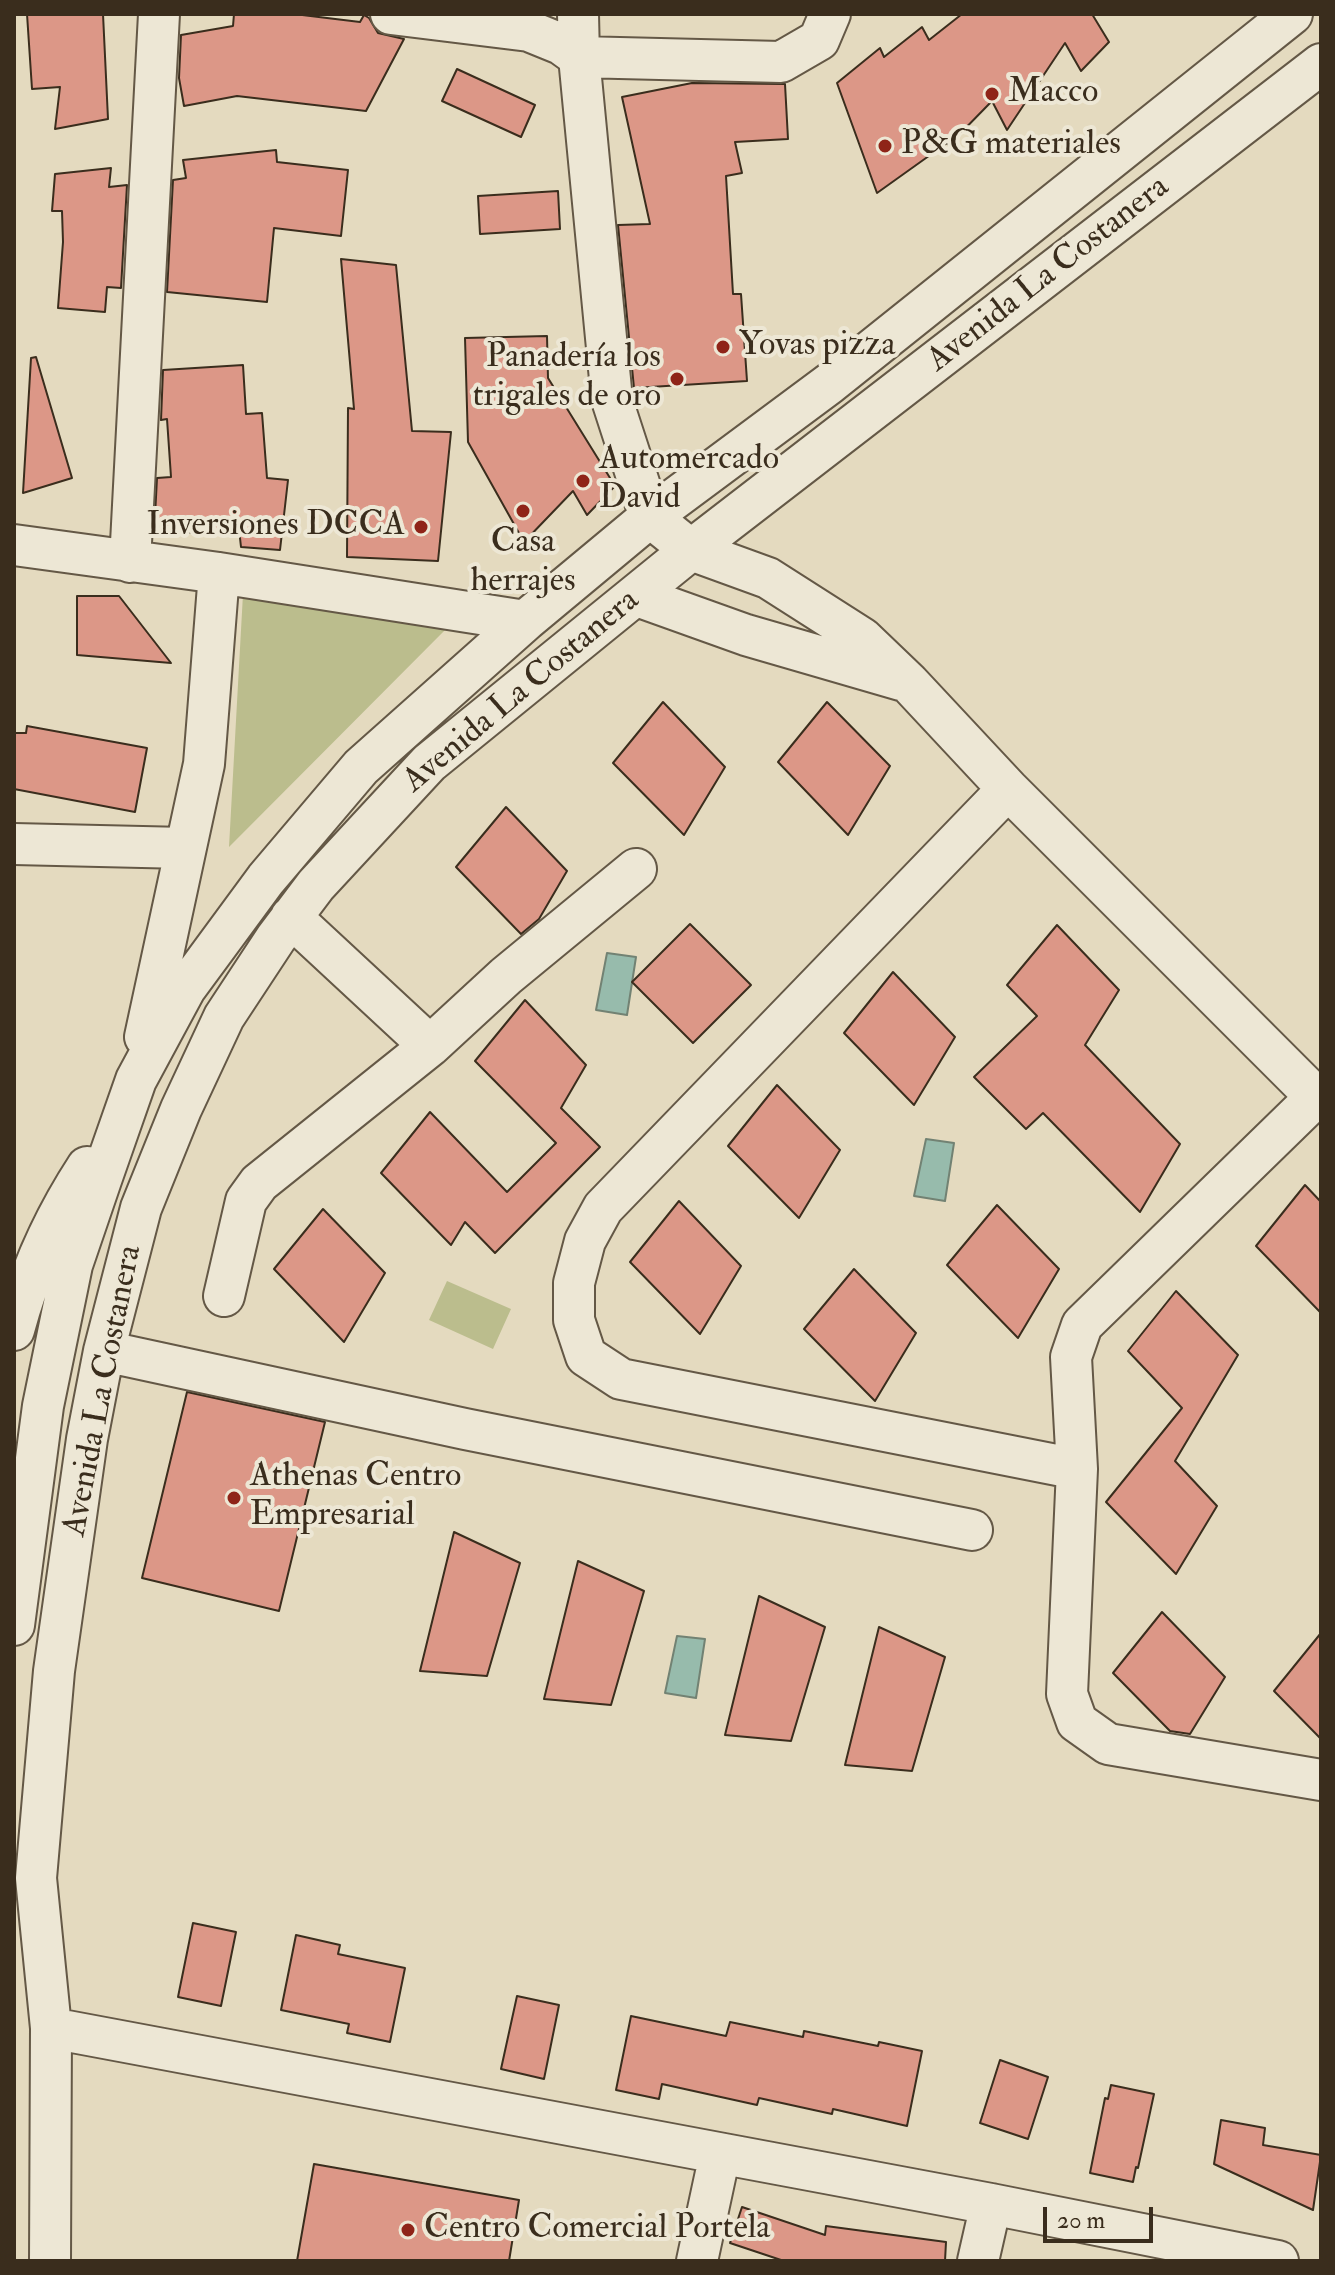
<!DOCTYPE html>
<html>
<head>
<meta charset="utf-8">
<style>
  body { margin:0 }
  #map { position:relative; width:1335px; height:2275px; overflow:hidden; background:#e4dabf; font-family:"IM FELL Double Pica",serif }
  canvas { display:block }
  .frame { position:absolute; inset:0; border:16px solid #3a2d1d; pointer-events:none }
  .scale { position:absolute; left:1043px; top:2207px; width:110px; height:36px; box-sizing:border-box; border:4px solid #3a2d1d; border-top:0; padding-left:10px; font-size:24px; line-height:28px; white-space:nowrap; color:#3a2d1d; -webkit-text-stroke:6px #ede7d5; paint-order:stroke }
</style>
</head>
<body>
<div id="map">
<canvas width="1335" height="2275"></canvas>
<div class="frame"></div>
<div class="scale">20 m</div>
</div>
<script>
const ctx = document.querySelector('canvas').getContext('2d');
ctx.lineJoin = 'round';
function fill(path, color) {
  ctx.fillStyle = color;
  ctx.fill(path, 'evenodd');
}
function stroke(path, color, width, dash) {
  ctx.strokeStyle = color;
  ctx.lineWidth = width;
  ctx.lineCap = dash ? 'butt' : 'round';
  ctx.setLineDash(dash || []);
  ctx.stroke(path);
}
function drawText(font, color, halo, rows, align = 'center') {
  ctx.font = font + ' "IM FELL Double Pica",serif';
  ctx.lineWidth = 8;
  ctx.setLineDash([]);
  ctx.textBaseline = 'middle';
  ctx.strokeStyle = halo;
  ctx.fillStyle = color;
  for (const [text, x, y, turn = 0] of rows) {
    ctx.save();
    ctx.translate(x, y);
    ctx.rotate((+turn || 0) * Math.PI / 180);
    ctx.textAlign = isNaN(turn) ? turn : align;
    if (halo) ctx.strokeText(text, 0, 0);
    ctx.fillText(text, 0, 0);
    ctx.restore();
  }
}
const green = new Path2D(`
  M 243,594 L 453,622 L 229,847 Z
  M 447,1281 L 511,1309 L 493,1349 L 429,1320 Z`);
const water = new Path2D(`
  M 607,953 L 636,957 L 627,1015 L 596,1010 Z
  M 926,1139 L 954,1143 L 945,1201 L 914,1196 Z
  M 677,1636 L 705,1639 L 696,1698 L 665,1693 Z`);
const building = new Path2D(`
  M 27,14 L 103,14 L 108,119 L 55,129 L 60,87 L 32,89 Z
  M 234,14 L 294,14 L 360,22 L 364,15 L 369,18 L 378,33 L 404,39 L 366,111 L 237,96 L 184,106 L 179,78 L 181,35 L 233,26 Z
  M 962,14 L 1092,14 L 1109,42 L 1081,71 L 1065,43 L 1007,130 L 992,101 L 949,145 L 947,143 L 877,193 L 837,83 L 880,48 L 884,57 L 922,27 L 929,40 Z
  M 457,69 L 535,105 L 521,137 L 442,101 Z
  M 692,83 L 785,84 L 788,139 L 735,142 L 742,173 L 726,176 L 733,294 L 741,294 L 747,381 L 634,388 L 618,225 L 650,224 L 622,97 Z
  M 276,150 L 277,162 L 348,170 L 341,236 L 274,228 L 267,302 L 167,292 L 173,180 L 186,178 L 183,160 Z
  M 111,168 L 109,187 L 127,185 L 121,288 L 107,287 L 105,312 L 58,308 L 63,242 L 62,211 L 52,211 L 55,174 Z
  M 558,191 L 560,229 L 480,234 L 478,196 Z
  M 341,259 L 396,265 L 412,431 L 451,432 L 438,561 L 347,557 L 348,408 L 354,409 Z
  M 547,336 L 548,378 L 615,486 L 587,515 L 573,491 L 524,542 L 468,442 L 465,338 Z
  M 36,357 L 72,478 L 23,493 L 31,358 Z
  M 243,365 L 246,414 L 262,413 L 267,478 L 288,480 L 280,550 L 241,547 L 239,529 L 154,535 L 157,478 L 171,477 L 167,419 L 161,420 L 163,370 Z
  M 77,596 L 119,596 L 171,663 L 77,655 Z
  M 663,702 L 725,767 L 684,835 L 613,763 Z
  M 827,702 L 890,766 L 848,835 L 778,762 Z
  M 27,726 L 147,748 L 135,812 L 14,789 L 14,733 L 26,733 Z
  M 506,807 L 567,871 L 539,919 L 521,934 L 456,867 Z
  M 690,924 L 751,985 L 693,1043 L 632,982 Z
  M 1057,925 L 1119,990 L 1085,1045 L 1180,1144 L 1140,1212 L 1043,1113 L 1026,1129 L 974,1077 L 1037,1016 L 1007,985 Z
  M 893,972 L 955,1037 L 914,1105 L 844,1033 Z
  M 525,1000 L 586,1065 L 561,1108 L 600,1147 L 495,1253 L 465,1222 L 451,1245 L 381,1173 L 430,1112 L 507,1192 L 556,1143 L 475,1061 Z
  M 777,1085 L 840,1150 L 799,1218 L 728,1146 Z
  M 1305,1185 L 1321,1202 L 1321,1313 L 1256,1246 Z
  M 679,1201 L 741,1266 L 700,1334 L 630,1262 Z
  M 997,1205 L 1059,1269 L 1018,1338 L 947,1265 Z
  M 323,1209 L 385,1273 L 344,1342 L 274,1269 Z
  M 854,1269 L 916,1333 L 875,1401 L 804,1329 Z
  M 1176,1291 L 1238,1355 L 1175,1461 L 1217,1506 L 1176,1574 L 1106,1502 L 1182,1408 L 1128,1351 Z
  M 187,1392 L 325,1422 L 279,1611 L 142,1578 Z
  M 454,1532 L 520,1563 L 487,1676 L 420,1671 Z
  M 578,1561 L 644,1591 L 611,1705 L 544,1699 Z
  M 759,1596 L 825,1627 L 791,1741 L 725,1735 Z
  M 1162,1612 L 1225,1677 L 1190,1734 L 1170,1731 L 1113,1673 Z
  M 879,1627 L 945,1657 L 912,1771 L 845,1765 Z
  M 1321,1633 L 1321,1739 L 1274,1691 Z
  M 193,1923 L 236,1932 L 221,2006 L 178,1997 Z
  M 296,1935 L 340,1945 L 338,1954 L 405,1968 L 390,2042 L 347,2033 L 349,2024 L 281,2010 Z
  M 517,1996 L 559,2005 L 544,2079 L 501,2069 Z
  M 631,2016 L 726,2036 L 730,2022 L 803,2037 L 804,2031 L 878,2046 L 879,2042 L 922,2051 L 907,2126 L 833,2109 L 832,2114 L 759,2098 L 757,2105 L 662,2084 L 659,2099 L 616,2090 Z
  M 1000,2060 L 1048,2077 L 1028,2139 L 980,2123 Z
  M 1111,2085 L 1154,2094 L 1138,2168 L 1136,2167 L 1133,2182 L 1090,2173 L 1105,2098 L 1108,2099 Z
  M 1221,2120 L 1265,2128 L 1263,2145 L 1321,2155 L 1313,2210 L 1214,2164 Z
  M 314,2164 L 519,2200 L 509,2261 L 297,2261 Z
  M 742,2207 L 825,2235 L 826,2226 L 946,2242 L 945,2261 L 784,2261 L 730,2243 Z`);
const minor = new Path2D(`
  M 391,14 L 529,31 L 561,44 L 579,57 L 612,400 L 650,517 L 691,550 L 768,578 L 862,638 L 909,683 L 1008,789 L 1321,1102
  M 578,14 L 579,57 L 781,62 L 819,40 L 830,14
  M 14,545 L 219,573 L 525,621
  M 130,562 L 159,14
  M 637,596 L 746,635 L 901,680
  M 1008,789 L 603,1208 L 585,1241 L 574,1283 L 574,1320 L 586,1356 L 621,1379 L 1077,1469
  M 14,844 L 185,848
  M 291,917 L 430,1046
  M 145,1037 L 204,764 L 219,573
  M 1316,1097 L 1082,1325 L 1071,1357 L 1077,1469 L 1067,1694 L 1077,1722 L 1108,1744 L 1321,1780
  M 224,1296 L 246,1201 L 259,1183 L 430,1046 L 506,976 L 636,869
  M 14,1330 C 29,1273 55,1216 87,1167
  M 104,1351 L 465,1429 L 972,1530
  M 14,1625 L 43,1406 L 72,1265 L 101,1180 L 136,1080 L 185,989 L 266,879 L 361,767 L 525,621 L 650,517 L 829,384 L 1292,14
  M 51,2028 L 991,2204 L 1278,2261
  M 50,2261 L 51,2028 L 36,1878 L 54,1671 L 87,1439 L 104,1351 L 141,1208 L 181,1109 L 224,1017 L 276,938 L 316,885 L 429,763 L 691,550 L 1321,64
  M 697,2261 L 720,2154
  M 978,2261 L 991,2204`);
const markers = [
  [992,94,8,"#8f2418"],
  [885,146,8,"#8f2418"],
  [723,347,8,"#8f2418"],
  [677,379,8,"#8f2418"],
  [583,481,8,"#8f2418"],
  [523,511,8,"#8f2418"],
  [421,527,8,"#8f2418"],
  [234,1498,8,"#8f2418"],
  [408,2230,8,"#8f2418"]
];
const poiNames = [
  ["Macco",1008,94],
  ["P&G materiales",901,146],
  ["Yovas pizza",739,347],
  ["Panadería los",661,359,"right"],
  ["trigales de oro",661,398,"right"],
  ["Automercado",599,461],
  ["David",599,500],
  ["Inversiones DCCA",405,527,"right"],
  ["Casa",523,544,"center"],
  ["herrajes",523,583,"center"],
  ["Athenas Centro",250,1478],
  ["Empresarial",250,1517],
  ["Centro Comercial Portela",424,2230]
];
const streetNames = [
  ["Avenida La Costanera",1049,275,-38],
  ["Avenida La Costanera",522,692,-40],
  ["Avenida La Costanera",104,1391,-79]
];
fill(green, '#bbbd8d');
fill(water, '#97bbac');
stroke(water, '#728273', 2);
fill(building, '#dc9787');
stroke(building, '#3a2d1d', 2);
stroke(minor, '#645846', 44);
stroke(minor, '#ede7d5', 40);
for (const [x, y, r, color] of markers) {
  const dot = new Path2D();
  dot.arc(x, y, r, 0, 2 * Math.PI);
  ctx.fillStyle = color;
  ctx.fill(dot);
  stroke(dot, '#ede7d5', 3);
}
drawText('34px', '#3a2d1d', '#ede7d5', poiNames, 'left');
drawText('34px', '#3a2d1d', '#ede7d5', streetNames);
</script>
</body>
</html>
